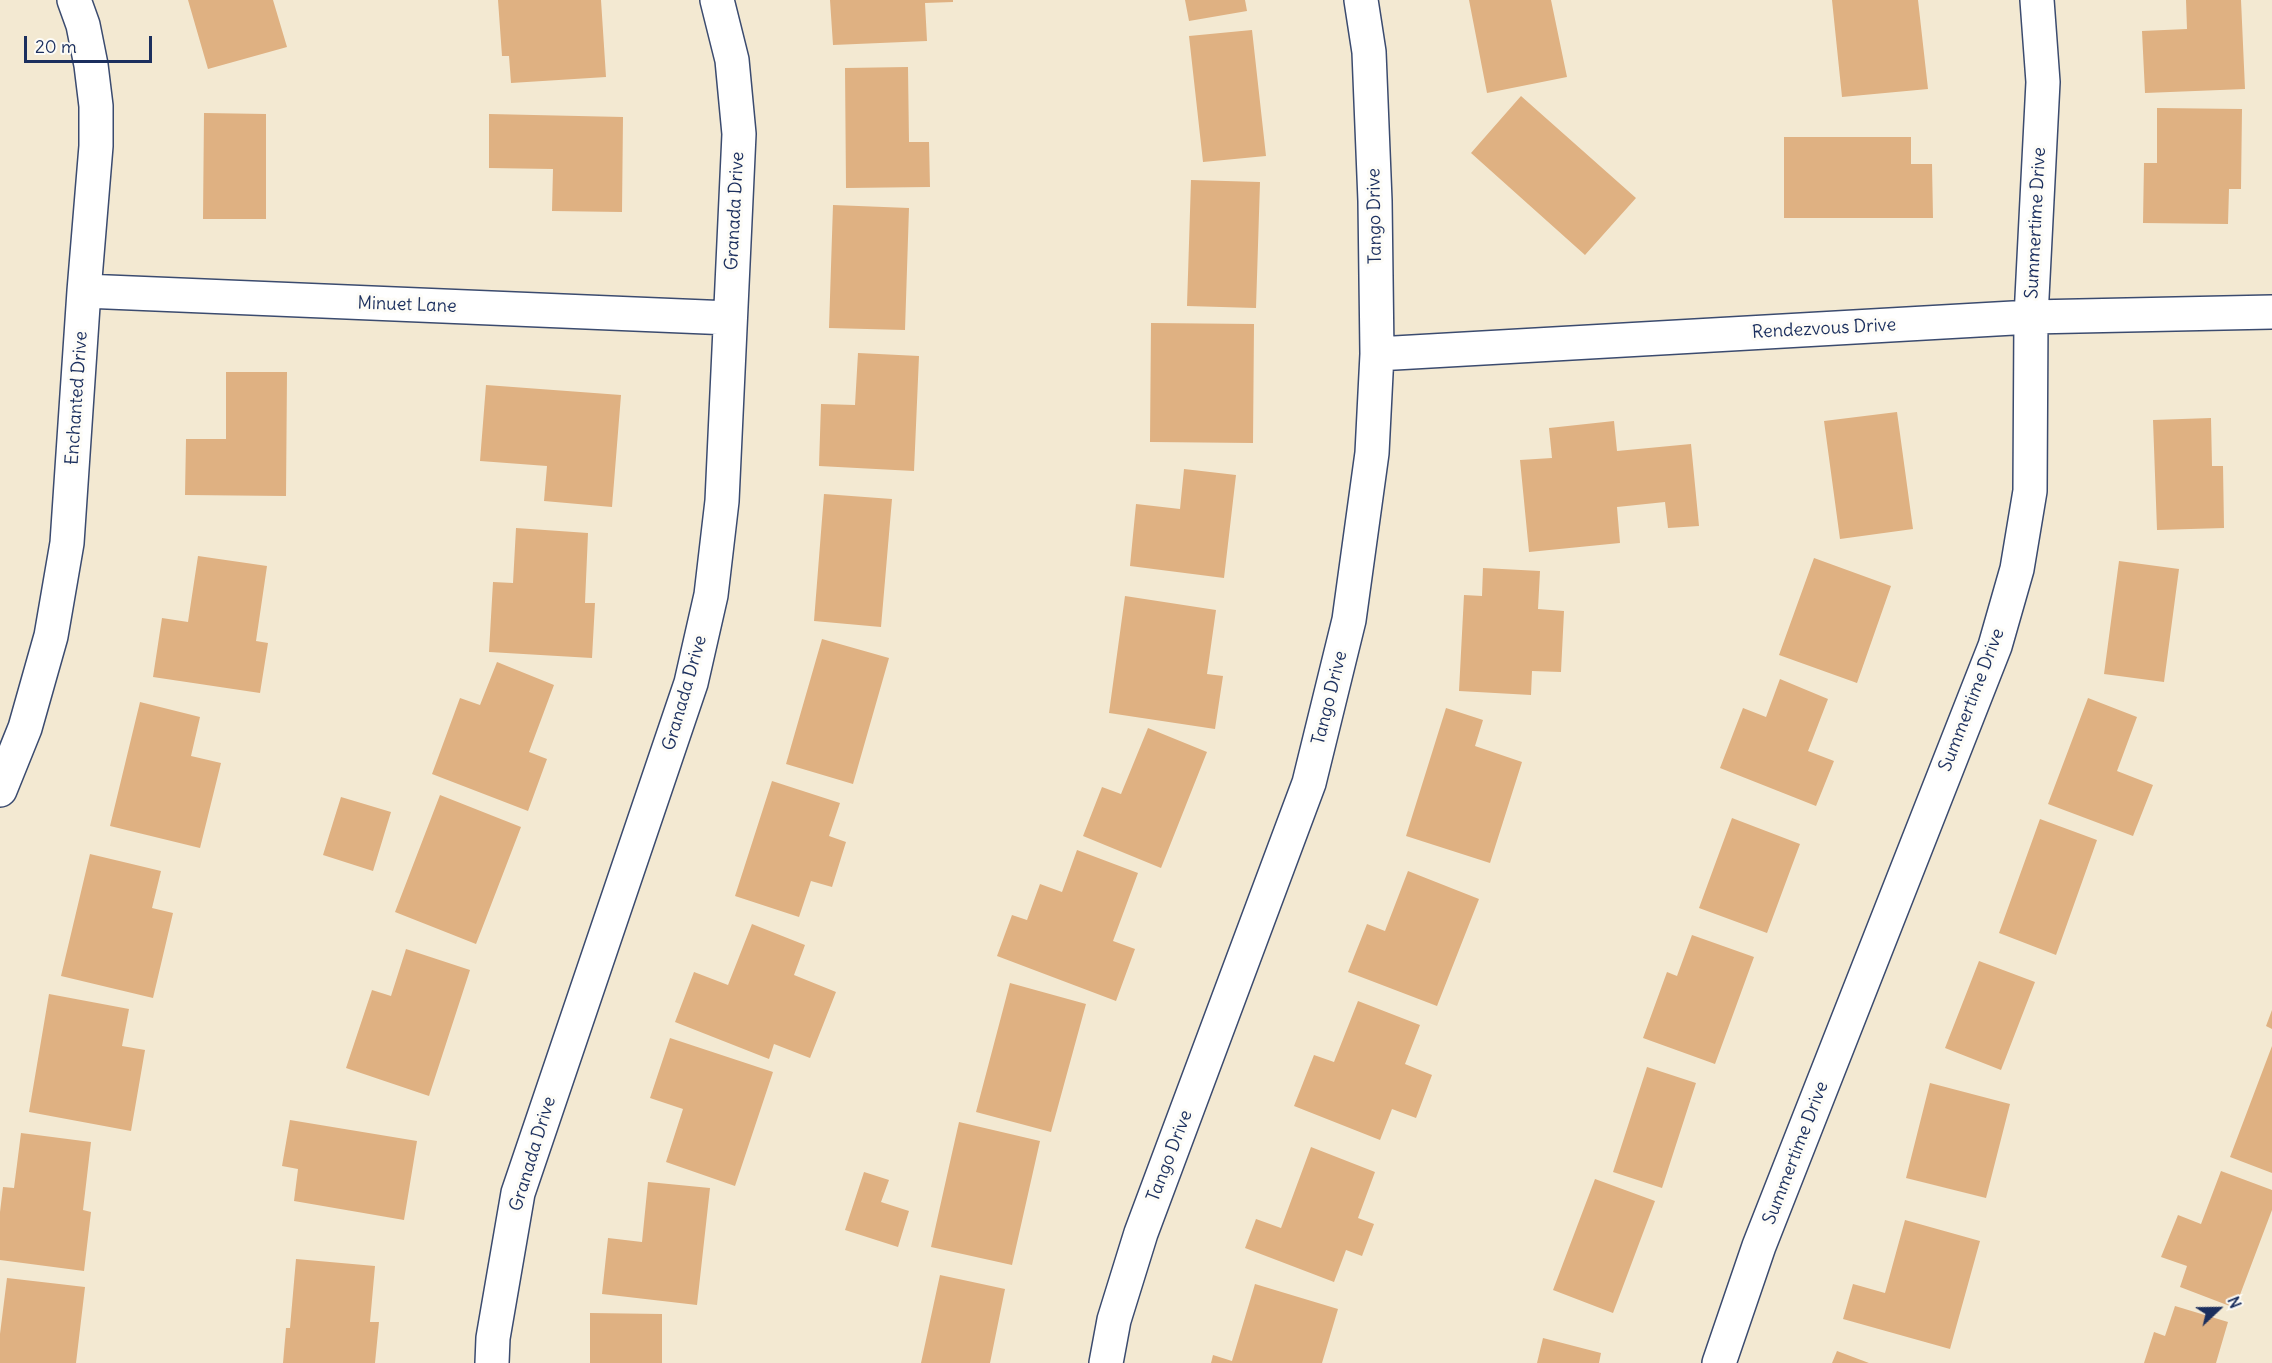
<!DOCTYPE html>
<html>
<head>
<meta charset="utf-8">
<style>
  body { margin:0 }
  #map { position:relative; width:2272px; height:1363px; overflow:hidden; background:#f3e9d2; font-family:Delius,sans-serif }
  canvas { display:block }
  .north { position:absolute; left:2188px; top:1279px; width:60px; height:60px; -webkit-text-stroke:4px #fdfcf7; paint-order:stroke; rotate:68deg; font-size:16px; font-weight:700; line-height:24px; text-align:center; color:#1b2f5e }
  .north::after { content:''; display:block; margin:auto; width:21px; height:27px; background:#1b2f5e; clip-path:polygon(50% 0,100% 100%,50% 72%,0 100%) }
  .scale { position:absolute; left:24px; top:36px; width:128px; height:27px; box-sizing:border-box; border:3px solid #1b2f5e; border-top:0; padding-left:8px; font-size:18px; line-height:21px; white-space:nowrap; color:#1b2f5e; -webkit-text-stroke:4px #fdfcf7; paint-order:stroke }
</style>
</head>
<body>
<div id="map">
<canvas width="2272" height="1363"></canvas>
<div class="north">N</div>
<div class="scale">20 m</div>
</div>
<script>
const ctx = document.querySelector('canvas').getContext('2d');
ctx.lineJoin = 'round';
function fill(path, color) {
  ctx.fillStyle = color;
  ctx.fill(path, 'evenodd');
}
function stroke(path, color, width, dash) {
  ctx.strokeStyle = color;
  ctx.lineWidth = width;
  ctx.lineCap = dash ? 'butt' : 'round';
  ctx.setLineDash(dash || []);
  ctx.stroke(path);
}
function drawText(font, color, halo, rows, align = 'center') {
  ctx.font = font + ' Delius,sans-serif';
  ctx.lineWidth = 6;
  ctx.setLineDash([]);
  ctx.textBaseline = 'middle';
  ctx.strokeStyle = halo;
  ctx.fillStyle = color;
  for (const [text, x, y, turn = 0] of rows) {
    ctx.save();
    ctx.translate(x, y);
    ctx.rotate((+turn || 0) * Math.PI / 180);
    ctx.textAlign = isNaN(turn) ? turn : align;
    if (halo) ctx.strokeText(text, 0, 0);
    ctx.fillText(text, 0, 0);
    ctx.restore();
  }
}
const building = new Path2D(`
  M 188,0 L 273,0 L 287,47 L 208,69 Z
  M 498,0 L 601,0 L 606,77 L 511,83 L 509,56 L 502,56 Z
  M 830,0 L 953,0 L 953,2 L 925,3 L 927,41 L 833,45 Z
  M 1185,0 L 1245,0 L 1247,11 L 1189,21 Z
  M 1469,0 L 1551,0 L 1567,77 L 1487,93 Z
  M 1832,0 L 1918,0 L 1928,89 L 1842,97 Z
  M 2186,0 L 2241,0 L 2245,89 L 2145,93 L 2142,31 L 2187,29 Z
  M 1252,30 L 1266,156 L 1203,162 L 1189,36 Z
  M 908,67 L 909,142 L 929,142 L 930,187 L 846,188 L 845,68 Z
  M 1521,96 L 1636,198 L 1585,255 L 1471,153 Z
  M 2157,108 L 2242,109 L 2241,189 L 2229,189 L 2228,224 L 2143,223 L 2144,163 L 2157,163 Z
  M 204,113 L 266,114 L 266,219 L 203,219 Z
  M 489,114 L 623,117 L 622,212 L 552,211 L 553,169 L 489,168 Z
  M 1784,137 L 1911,137 L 1911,164 L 1932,164 L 1933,218 L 1784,218 Z
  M 1191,180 L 1260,182 L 1256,308 L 1187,306 Z
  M 833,205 L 909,208 L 905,330 L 829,328 Z
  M 1151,323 L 1254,324 L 1253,443 L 1150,442 Z
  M 858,353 L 919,356 L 914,471 L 819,466 L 821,404 L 855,405 Z
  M 226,372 L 287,372 L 286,496 L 185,495 L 186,439 L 226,439 Z
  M 486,385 L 621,395 L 612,507 L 544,501 L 547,466 L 480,461 Z
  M 1897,412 L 1913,529 L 1840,539 L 1824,421 Z
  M 2211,418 L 2212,466 L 2223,466 L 2224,528 L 2157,530 L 2153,420 Z
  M 1614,421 L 1617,451 L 1691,444 L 1699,526 L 1668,528 L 1665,502 L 1617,507 L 1620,543 L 1529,552 L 1520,460 L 1552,458 L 1549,428 Z
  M 1184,469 L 1236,475 L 1224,578 L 1130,566 L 1136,504 L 1180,509 Z
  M 824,494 L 892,499 L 881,627 L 814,621 Z
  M 516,528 L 588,533 L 585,603 L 595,603 L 592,658 L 489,652 L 493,582 L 513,583 Z
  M 198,556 L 267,566 L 256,641 L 268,643 L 260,693 L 153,677 L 162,618 L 188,622 Z
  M 1814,558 L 1891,586 L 1857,683 L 1779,655 Z
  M 2119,561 L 2179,569 L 2164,682 L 2104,674 Z
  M 1483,568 L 1540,571 L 1538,609 L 1564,611 L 1561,672 L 1532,671 L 1531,695 L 1459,691 L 1464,595 L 1482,596 Z
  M 1125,596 L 1216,610 L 1207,674 L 1223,676 L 1215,729 L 1109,713 Z
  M 822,639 L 889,658 L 853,784 L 786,764 Z
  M 497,662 L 554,685 L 529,752 L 547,759 L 528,811 L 432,774 L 460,698 L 480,705 Z
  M 1780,679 L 1828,699 L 1808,751 L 1834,761 L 1816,806 L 1720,768 L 1743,708 L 1766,717 Z
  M 2088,698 L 2137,717 L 2117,771 L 2153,785 L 2133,836 L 2048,804 Z
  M 140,702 L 200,717 L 191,756 L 221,763 L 200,848 L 110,826 Z
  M 1446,708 L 1483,720 L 1475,746 L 1522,762 L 1490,863 L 1406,836 Z
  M 1148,728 L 1207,752 L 1161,868 L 1083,836 L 1102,787 L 1121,794 Z
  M 772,781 L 840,803 L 829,836 L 846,842 L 832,887 L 811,881 L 799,917 L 735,896 Z
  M 440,795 L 521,827 L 476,944 L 395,912 Z
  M 341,797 L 391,812 L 373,871 L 323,855 Z
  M 1732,818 L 1800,844 L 1767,933 L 1699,908 Z
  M 2040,819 L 2097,840 L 2056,955 L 1999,933 Z
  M 1077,850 L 1138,873 L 1113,941 L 1135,949 L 1116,1001 L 997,956 L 1012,915 L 1027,920 L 1040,884 L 1062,892 Z
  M 90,854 L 161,871 L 152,908 L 173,913 L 153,998 L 61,976 Z
  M 1408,871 L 1479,899 L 1437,1006 L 1348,972 L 1367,924 L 1385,931 Z
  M 752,924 L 805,945 L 794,975 L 836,992 L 810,1058 L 774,1044 L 769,1059 L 675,1022 L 694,972 L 728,985 Z
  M 1692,935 L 1754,957 L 1715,1064 L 1643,1038 L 1667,972 L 1677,976 Z
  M 406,949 L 470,970 L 429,1096 L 346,1068 L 372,990 L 391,996 Z
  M 1979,961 L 2035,982 L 2001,1070 L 1945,1048 Z
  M 1010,983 L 1086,1004 L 1051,1132 L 976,1112 Z
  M 49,994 L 129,1009 L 122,1046 L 145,1050 L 131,1131 L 29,1112 Z
  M 1358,1001 L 1420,1025 L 1405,1064 L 1432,1075 L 1416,1118 L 1392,1109 L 1380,1140 L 1294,1106 L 1314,1055 L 1334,1062 Z
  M 2272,1010 L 2272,1029 L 2266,1026 Z
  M 670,1038 L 773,1072 L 735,1186 L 666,1162 L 683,1109 L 650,1098 Z
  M 2272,1046 L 2272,1173 L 2230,1157 Z
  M 1647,1067 L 1696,1083 L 1662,1188 L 1613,1172 Z
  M 1930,1083 L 2010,1104 L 1986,1198 L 1906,1178 Z
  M 290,1120 L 417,1141 L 404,1220 L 294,1201 L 298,1169 L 282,1166 Z
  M 959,1122 L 1040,1141 L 1012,1265 L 931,1247 Z
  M 21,1133 L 91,1142 L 83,1210 L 91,1212 L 84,1271 L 0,1260 L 0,1212 L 3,1187 L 14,1188 Z
  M 1311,1147 L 1375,1172 L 1358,1218 L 1374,1224 L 1362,1256 L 1346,1250 L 1334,1282 L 1245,1248 L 1256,1219 L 1281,1228 Z
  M 2221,1171 L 2272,1190 L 2272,1210 L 2235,1308 L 2180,1287 L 2187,1266 L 2161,1257 L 2178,1215 L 2201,1224 Z
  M 864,1172 L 889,1180 L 881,1202 L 909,1211 L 898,1247 L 845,1230 Z
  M 1595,1179 L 1655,1201 L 1613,1313 L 1553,1290 Z
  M 648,1182 L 710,1188 L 697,1305 L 602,1294 L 608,1238 L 642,1242 Z
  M 1905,1220 L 1980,1241 L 1950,1349 L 1843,1319 L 1853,1284 L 1885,1293 Z
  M 296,1259 L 375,1266 L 370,1322 L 379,1322 L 375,1363 L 283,1363 L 286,1328 L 290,1328 Z
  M 940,1275 L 1005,1289 L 990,1363 L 921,1363 Z
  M 7,1278 L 85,1287 L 76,1363 L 0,1363 L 0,1334 Z
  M 1255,1284 L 1338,1309 L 1322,1363 L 1211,1363 L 1213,1355 L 1232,1361 Z
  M 2175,1306 L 2228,1322 L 2216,1363 L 2144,1363 L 2154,1332 L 2165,1336 Z
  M 590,1313 L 662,1314 L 662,1363 L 590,1363 Z
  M 1543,1338 L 1601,1353 L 1599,1363 L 1537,1363 Z
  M 1837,1351 L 1869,1363 L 1832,1363 Z`);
const street = new Path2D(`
  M 84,291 L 730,318
  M 1377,354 L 2031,317 L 2272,312
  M 0,790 L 25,728 L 51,636 L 67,543 L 84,291 L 96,146 L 96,106 L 91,65 L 83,25 L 74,0
  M 492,1363 L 493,1338 L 518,1193 L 691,683 L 711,595 L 722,501 L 739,134 L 732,60 L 717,0
  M 1106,1363 L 1114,1320 L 1141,1233 L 1309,783 L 1349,620 L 1372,453 L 1377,354 L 1375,201 L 1369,52 L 1361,0
  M 1719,1363 L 1759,1246 L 1995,646 L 2017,569 L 2030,491 L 2031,317 L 2043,82 L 2037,0`);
const streetNames = [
  ["Granada Drive",735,211,-87],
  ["Tango Drive",1375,216,-91],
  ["Summertime Drive",2036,223,-87],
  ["Minuet Lane",407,305,2],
  ["Rendezvous Drive",1824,329,-3],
  ["Enchanted Drive",77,398,-86],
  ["Granada Drive",685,693,-74],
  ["Tango Drive",1330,698,-76],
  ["Summertime Drive",1972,700,-69],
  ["Summertime Drive",1796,1153,-69],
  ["Granada Drive",533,1154,-73],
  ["Tango Drive",1170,1156,-69]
];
fill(building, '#dfb182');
stroke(street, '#3b4b6f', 36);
stroke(street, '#fff', 33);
drawText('18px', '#1b2f5e', '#fdfcf7', streetNames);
</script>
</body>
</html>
